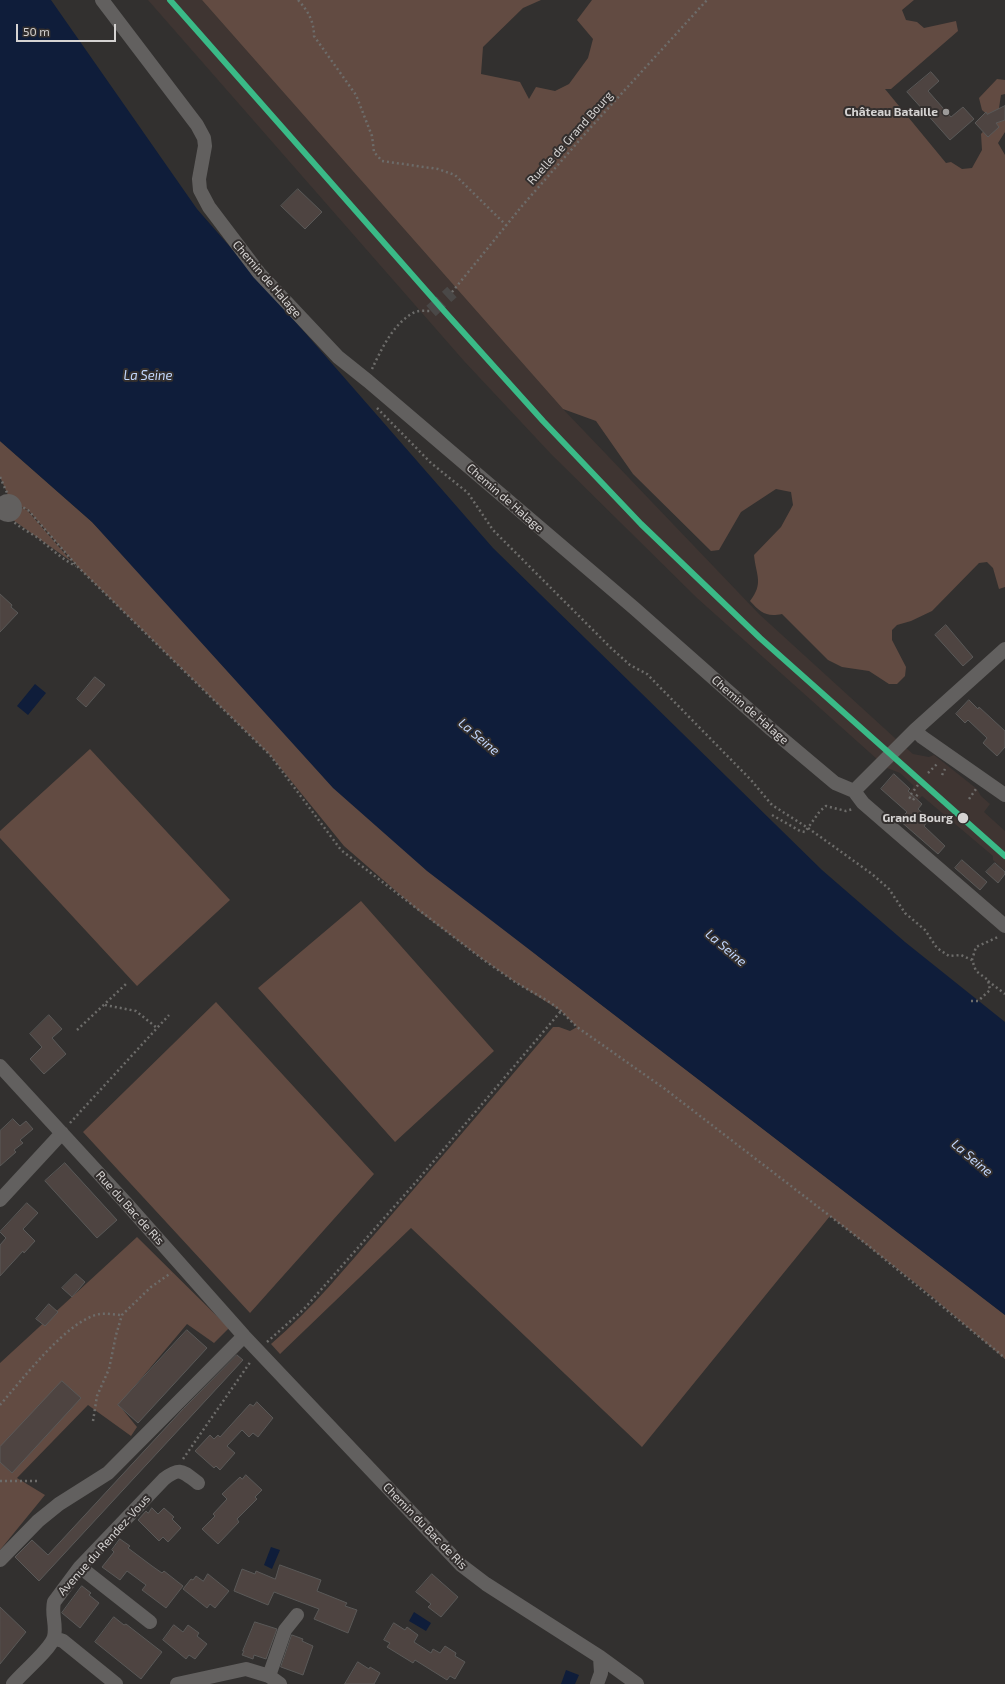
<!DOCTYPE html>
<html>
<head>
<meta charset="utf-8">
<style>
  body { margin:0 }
  #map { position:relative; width:1005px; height:1684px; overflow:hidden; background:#32302f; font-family:"Exo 2",sans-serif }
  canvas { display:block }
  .scale { position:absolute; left:16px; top:24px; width:100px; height:18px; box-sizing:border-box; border:2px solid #d5d3d2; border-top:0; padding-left:5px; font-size:12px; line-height:14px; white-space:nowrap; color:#d5d3d2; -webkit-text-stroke:3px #332f2e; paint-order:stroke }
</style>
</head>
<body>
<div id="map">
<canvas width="1005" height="1684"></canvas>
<div class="scale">50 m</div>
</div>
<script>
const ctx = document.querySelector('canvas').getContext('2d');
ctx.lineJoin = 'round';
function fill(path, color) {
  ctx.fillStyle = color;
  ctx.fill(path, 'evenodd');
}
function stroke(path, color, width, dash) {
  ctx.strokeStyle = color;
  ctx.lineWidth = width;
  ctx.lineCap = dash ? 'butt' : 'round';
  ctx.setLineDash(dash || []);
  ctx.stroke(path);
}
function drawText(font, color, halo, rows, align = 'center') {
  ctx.font = font + ' "Exo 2",sans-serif';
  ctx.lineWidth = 4;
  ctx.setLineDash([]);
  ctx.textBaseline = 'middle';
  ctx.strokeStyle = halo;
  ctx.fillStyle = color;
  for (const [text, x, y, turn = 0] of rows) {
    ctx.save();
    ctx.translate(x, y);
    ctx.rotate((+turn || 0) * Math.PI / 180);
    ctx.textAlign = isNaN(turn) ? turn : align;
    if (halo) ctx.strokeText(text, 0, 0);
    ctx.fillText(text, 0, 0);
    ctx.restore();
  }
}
const built = new Path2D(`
  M 148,0 L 202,0 L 563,409 L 759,614 L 896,739 L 878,760 L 697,598 L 551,454 L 464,361 Z
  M 906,748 L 913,754 L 929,757 L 934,755 L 977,789 L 981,796 L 990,804 L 984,812 L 1005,831 L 1005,871 L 993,860 L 993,856 L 922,796 L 912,806 L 903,798 L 914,786 L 900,773 L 887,768 Z`);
const green = new Path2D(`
  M 202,0 L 541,0 L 523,8 L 483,47 L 481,74 L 520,82 L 529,99 L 536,87 L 555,91 L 569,84 L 588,58 L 593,39 L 577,20 L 592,0 L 914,0 L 902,10 L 906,20 L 917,22 L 924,28 L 956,21 L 958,31 L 891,89 L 885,89 L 946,163 L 951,162 L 962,169 L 972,168 L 982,150 L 981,134 L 993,120 L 982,110 L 979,98 L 997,79 L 1005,80 L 1005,94 L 1001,95 L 999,108 L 1005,120 L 1005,132 L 998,143 L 1005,155 L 1005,587 L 999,589 L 993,568 L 987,562 L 979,563 L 932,611 L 911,621 L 897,625 L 892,630 L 892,640 L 906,667 L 905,676 L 897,684 L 889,684 L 869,671 L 842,667 L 828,660 L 782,614 C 766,617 761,613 750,601 C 764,583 756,576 754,555 L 781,527 L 793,505 L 791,492 L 776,489 L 741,512 L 719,550 L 711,551 L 633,474 L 596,421 L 563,409 Z
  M 0,441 L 92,522 L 538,956 L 1005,1315 L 1005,1359 L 924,1290 L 830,1216 L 642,1447 L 411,1228 L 280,1354 L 271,1344 C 312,1309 346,1267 381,1227 C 439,1160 496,1094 553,1027 L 559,1027 L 570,1031 L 577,1027 L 561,1011 L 515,982 L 481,958 L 420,912 L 344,846 L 270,755 L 78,567 L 28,510 L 14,504 L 8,495 L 0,477 Z
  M 17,506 L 27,510 L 72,562 L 13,520 L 11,516 L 17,511 Z
  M 90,749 L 230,900 L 137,986 L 0,838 L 0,831 Z
  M 361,901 L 494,1051 L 395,1142 L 258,988 Z
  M 216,1002 L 374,1174 L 250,1313 L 83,1132 Z
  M 137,1237 L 229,1328 L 214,1343 L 187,1324 L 119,1405 L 137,1427 L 131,1436 L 88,1405 L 17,1478 L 45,1495 L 0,1550 L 0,1363 Z`);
const water = new Path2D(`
  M 0,0 L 51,0 L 197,209 L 493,548 L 822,870 L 905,942 L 1005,1022 L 1005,1315 L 427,871 L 333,788 L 92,522 L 0,441 Z
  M 35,684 L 46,693 L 28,715 L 17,706 Z
  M 271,1547 L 280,1550 L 272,1569 L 264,1565 Z
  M 414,1612 L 431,1623 L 426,1631 L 409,1621 Z
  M 566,1670 L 579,1675 L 575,1684 L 561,1684 Z`);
const building = new Path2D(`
  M 931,72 L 939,81 L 928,91 L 951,117 L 963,107 L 974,119 L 950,140 L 907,92 Z
  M 1005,106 L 1005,120 L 996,123 L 999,127 L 988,137 L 975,123 L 986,112 L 987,114 Z
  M 298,189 L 322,212 L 305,229 L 281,206 Z
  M 0,594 L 12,605 L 11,607 L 18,613 L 0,632 Z
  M 946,625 L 973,657 L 963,666 L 935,635 Z
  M 95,677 L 105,685 L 86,707 L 77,699 Z
  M 969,700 L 978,709 L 979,707 L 1005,731 L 1005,747 L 997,756 L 983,743 L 987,738 L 968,720 L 965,723 L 956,714 Z
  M 894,774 L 910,789 L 908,791 L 922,804 L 918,809 L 929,819 L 924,826 L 945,846 L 938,854 L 899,820 L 907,812 L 881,789 Z
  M 962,860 L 987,882 L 980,890 L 955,868 Z
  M 995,863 L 1005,872 L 1005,874 L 998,883 L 986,872 Z
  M 49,1015 L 62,1029 L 52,1038 L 66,1054 L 44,1074 L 30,1059 L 42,1047 L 30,1034 Z
  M 13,1119 L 20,1126 L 26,1121 L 33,1129 L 20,1140 L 23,1143 L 14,1150 L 16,1152 L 0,1166 L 0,1131 Z
  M 65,1163 L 117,1220 L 97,1238 L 45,1181 Z
  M 27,1203 L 38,1213 L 23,1229 L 35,1241 L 24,1253 L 23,1251 L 0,1276 L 0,1245 L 6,1238 L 0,1232 Z
  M 76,1274 L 85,1282 L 72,1297 L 62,1288 Z
  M 49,1304 L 58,1312 L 45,1326 L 36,1319 Z
  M 187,1330 L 207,1348 L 138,1423 L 118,1405 Z
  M 237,1355 L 243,1360 L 39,1581 L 15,1557 L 32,1540 L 48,1555 L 183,1409 Z
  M 62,1381 L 81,1398 L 12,1473 L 0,1462 L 0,1447 Z
  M 257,1402 L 273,1418 L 258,1437 L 253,1433 L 249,1437 L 242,1430 L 227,1446 L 235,1453 L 220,1470 L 216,1466 L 214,1468 L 195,1451 L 210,1435 L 214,1439 L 218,1435 L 220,1437 L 250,1404 L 253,1406 Z
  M 246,1475 L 262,1490 L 255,1497 L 257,1499 L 237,1519 L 239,1522 L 218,1544 L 202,1529 L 215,1516 L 213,1514 L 227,1499 L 222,1494 L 240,1477 L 242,1479 Z
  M 152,1508 L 158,1514 L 164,1508 L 174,1517 L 172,1519 L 181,1528 L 168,1542 L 163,1537 L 159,1541 L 138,1520 L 146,1511 L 148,1513 Z
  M 120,1539 L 130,1546 L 128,1548 L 152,1566 L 162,1573 L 164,1571 L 183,1586 L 166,1608 L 142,1590 L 146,1585 L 127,1571 L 120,1580 L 102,1567 L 114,1552 L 112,1550 Z
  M 280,1565 L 321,1580 L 317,1591 L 347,1603 L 345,1606 L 357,1610 L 348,1633 L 314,1619 L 319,1609 L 274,1592 L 268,1605 L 234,1591 L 242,1569 L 255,1574 L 256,1571 L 275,1579 Z
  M 208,1574 L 229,1591 L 215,1608 L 210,1604 L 207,1608 L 183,1589 L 191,1579 L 193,1580 L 196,1576 L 203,1581 Z
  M 432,1574 L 458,1597 L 441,1617 L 428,1607 L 431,1604 L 416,1592 Z
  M 82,1586 L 91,1593 L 89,1595 L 99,1603 L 80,1628 L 62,1613 Z
  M 0,1607 L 26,1632 L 0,1664 Z
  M 114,1617 L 124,1625 L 126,1624 L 162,1652 L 141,1679 L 95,1642 Z
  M 255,1622 L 277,1629 L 266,1659 L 254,1655 L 253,1659 L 242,1655 L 244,1651 L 243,1651 Z
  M 394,1623 L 405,1630 L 407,1627 L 418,1635 L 414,1642 L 431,1653 L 433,1649 L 440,1653 L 445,1646 L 456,1653 L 455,1656 L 465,1662 L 455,1679 L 450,1676 L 447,1680 L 415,1660 L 413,1663 L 387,1647 L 390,1643 L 384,1640 Z
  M 174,1625 L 183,1632 L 188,1625 L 199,1633 L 197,1636 L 207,1644 L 195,1659 L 189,1655 L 186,1659 L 163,1640 Z
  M 292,1635 L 303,1639 L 302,1641 L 313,1646 L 303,1675 L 281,1667 Z
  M 358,1662 L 369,1669 L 370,1667 L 380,1673 L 374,1684 L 345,1684 Z`);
const minorTunnel = new Path2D(`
  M 431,311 L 452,292`);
const path = new Path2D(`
  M 298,0 C 308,11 314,21 314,36 L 356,95 L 372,136 L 374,152 L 382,161 L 438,169 L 455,175 L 507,226
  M 452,292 L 522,206 L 592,126 L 707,0
  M 372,369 C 381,350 393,324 413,313 C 418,310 425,311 431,311
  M 377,408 L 431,463 L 468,493 L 493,530 L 611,648 L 630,665 L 647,674 L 751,780 L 772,805 L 808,828 L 872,874 L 889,889 L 905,913 L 925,930 L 937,948 L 949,956 L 961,955 L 972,960
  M 0,477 L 8,495 L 13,502 L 28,510 L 78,567 L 270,755 L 341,850 L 481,958 L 515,982 L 551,1003 L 561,1011 L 577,1027 L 665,1089 L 865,1243 L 1005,1358
  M 8,515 C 15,526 28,531 38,538 C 51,548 61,559 76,566
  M 928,773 L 937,764
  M 942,775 L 945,769
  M 918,785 L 909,797 L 913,800 L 919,793
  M 969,799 L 976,789
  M 772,815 L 800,831 L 805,832 L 820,811 L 826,806 L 846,811 L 853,809
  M 988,981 L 1005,994
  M 971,1001 L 978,1001 L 990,990 L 988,980 L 976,971 L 972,960 L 976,947 L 998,937
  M 105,1005 L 136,1011 L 157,1028
  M 77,1030 L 126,984
  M 70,1123 L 169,1015
  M 267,1342 L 304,1309 L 416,1182 L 561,1011
  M 0,1405 C 22,1380 68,1319 100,1314 C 107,1313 115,1315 122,1315
  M 93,1421 L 97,1396 L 109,1369 L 116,1335 L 122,1315 L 151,1287 L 171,1273
  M 183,1459 L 251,1361
  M 0,1481 L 39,1481`);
const minor = new Path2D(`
  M 102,0 L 197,125 L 204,138 L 205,146 L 199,179 L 200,190 L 209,207 L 259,273 L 338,357 L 368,381 L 634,608 L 772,730 L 835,783 L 854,791 L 863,803 L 1005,926
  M1 508a7 7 0 1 1 14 0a7 7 0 1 1-14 0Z
  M 915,730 L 922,737 L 1005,795
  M 854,791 L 915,730 L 1005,649
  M 0,1066 L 126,1203 L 244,1336 L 461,1565 L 486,1584 L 600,1657 L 637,1684
  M 0,1200 L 62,1133
  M 0,1560 L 38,1521 L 59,1504 L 108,1473 L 244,1336
  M 80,1567 L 150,1622
  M 54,1638 L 63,1641 L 116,1684
  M 269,1676 L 285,1630 L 297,1615
  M 13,1684 C 22,1673 51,1649 54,1637 C 57,1625 51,1614 54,1602 L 80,1567 L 164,1479 C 181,1466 183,1472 198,1483
  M 177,1684 L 246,1669 L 269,1676 L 280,1684
  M 597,1684 L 601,1673 L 600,1657`);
const rail1 = new Path2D(`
  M 170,0 L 445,312 L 543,421 L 641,524 L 760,638 L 1005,856`);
const markers = [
  [946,112,4,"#9c9a99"],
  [963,818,6,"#d5d3d2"]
];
const poiNames = [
  ["Château Bataille",938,112]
];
const streetNames = [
  ["Ruelle de Grand Bourg",570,138,-48],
  ["Chemin de Halage",267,279,49],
  ["Chemin de Halage",505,498,41],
  ["Chemin de Halage",750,710,41],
  ["Rue du Bac de Ris",130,1208,48],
  ["Chemin du Bac de Ris",425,1526,46],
  ["Avenue du Rendez-Vous",104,1545,-48]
];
const stopNames = [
  ["Grand Bourg",953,818]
];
const waterNames = [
  ["La Seine",148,376],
  ["La Seine",479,737,40],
  ["La Seine",726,948,40],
  ["La Seine",972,1158,40]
];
fill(built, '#3f3532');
fill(green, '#624b42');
fill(water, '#0f1d3a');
fill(building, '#4e4441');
stroke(building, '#5a5958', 1);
stroke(minorTunnel, '#4a4847', 14, [14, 7]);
stroke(path, '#6d6c6a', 2.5, [2, 3]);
stroke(minor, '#62605f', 14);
stroke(rail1, '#3aba87', 6);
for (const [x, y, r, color] of markers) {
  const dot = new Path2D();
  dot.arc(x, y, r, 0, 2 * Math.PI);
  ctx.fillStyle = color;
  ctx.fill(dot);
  stroke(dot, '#332f2e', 1.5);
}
drawText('bold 12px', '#d5d3d2', '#332f2e', poiNames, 'right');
drawText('12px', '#d5d3d2', '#332f2e', streetNames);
drawText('bold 12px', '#d5d3d2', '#332f2e', stopNames, 'right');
drawText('italic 13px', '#c3d8fe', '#332f2e', waterNames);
</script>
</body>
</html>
